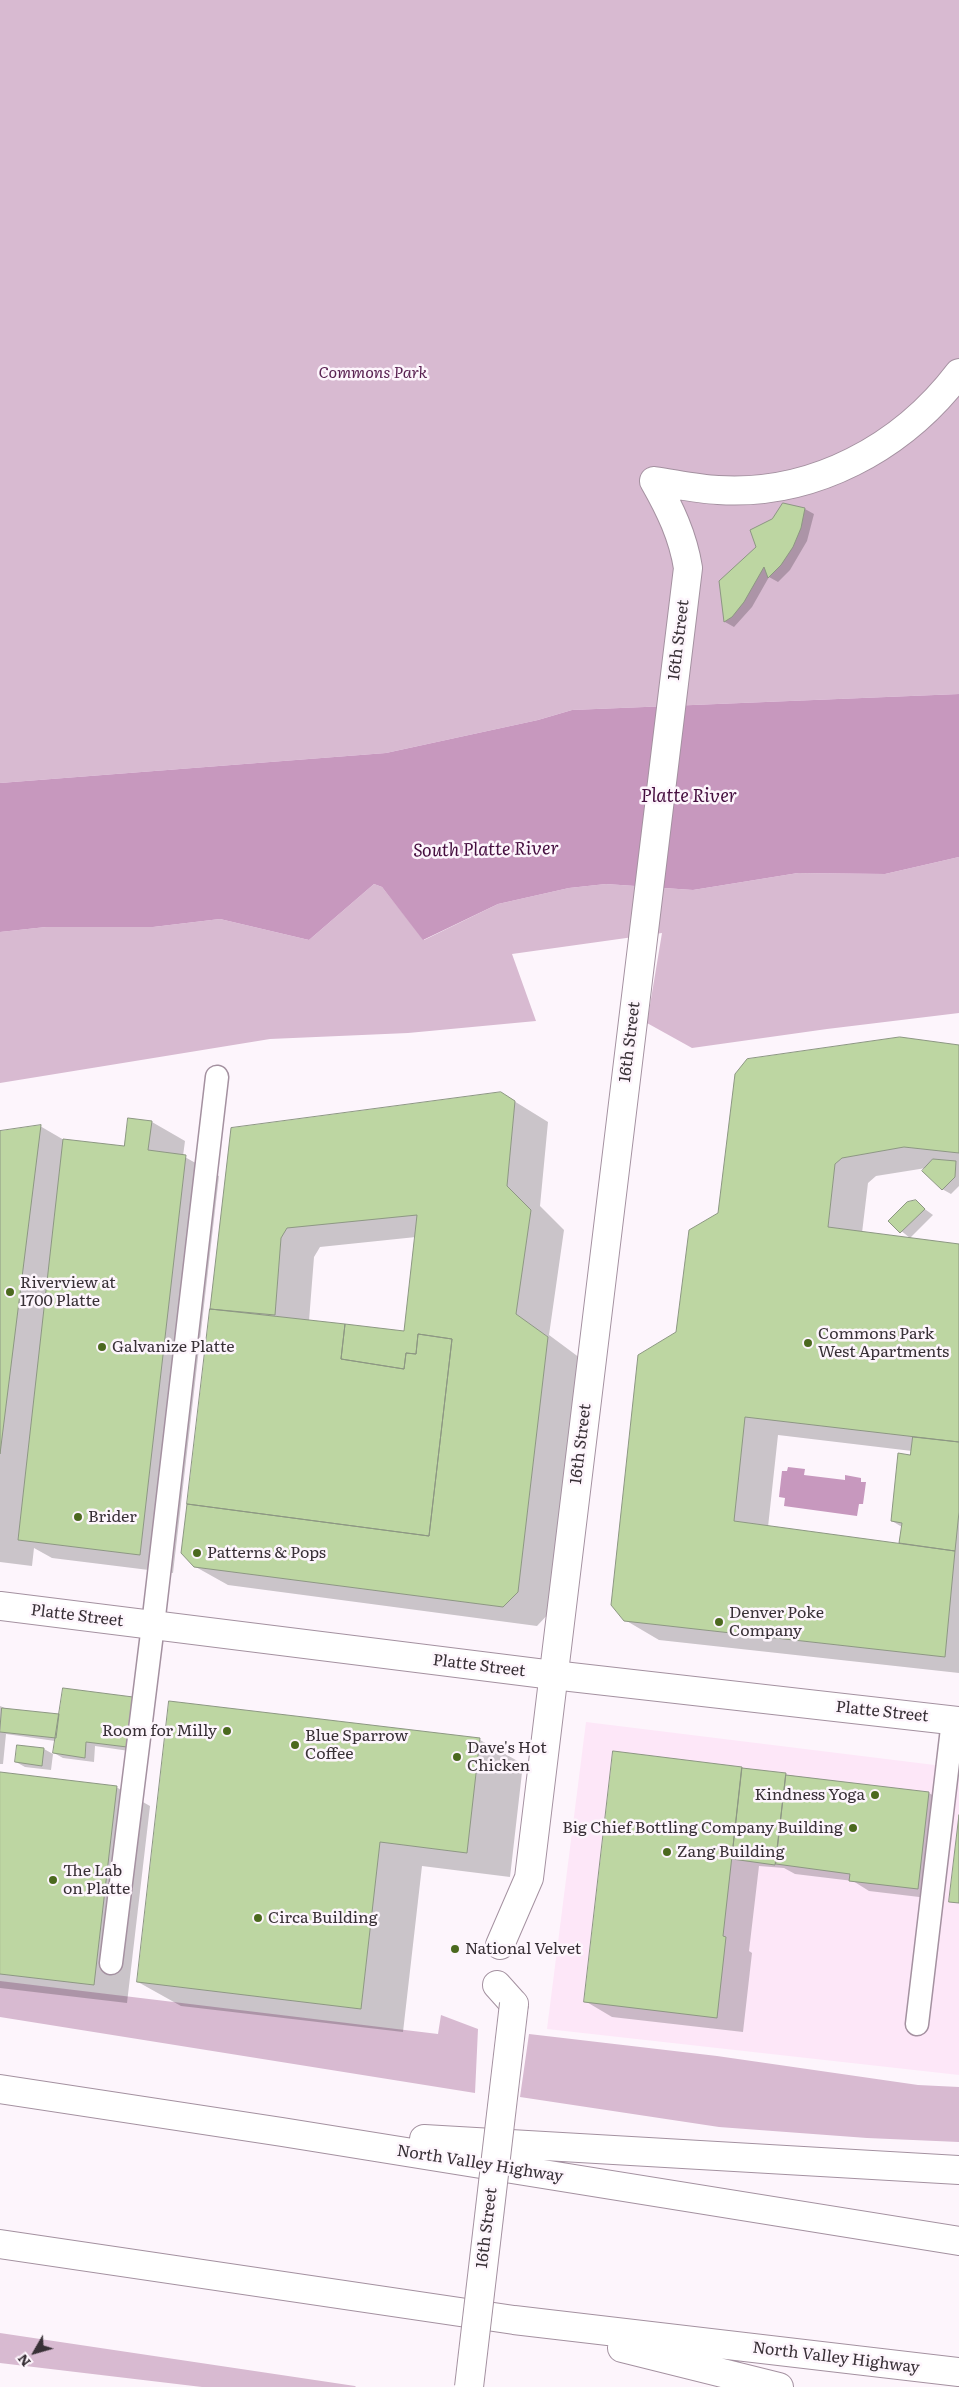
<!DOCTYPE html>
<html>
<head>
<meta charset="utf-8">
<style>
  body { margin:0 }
  #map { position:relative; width:959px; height:2387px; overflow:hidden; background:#fdf5fc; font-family:Literata,serif }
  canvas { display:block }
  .north { position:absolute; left:10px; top:2327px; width:50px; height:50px; -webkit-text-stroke:4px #fdf5fc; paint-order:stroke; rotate:232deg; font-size:14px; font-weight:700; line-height:20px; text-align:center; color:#383036 }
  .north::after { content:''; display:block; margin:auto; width:18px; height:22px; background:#383036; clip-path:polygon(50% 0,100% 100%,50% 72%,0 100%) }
</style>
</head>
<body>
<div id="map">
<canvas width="959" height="2387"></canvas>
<div class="north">N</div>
</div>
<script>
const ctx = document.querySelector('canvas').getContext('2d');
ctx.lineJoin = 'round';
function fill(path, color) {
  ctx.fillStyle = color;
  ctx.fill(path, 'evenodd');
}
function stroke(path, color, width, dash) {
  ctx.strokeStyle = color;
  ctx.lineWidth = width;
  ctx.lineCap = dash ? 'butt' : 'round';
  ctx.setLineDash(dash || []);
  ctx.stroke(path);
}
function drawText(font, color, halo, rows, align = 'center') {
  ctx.font = font + ' Literata,serif';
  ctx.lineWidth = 5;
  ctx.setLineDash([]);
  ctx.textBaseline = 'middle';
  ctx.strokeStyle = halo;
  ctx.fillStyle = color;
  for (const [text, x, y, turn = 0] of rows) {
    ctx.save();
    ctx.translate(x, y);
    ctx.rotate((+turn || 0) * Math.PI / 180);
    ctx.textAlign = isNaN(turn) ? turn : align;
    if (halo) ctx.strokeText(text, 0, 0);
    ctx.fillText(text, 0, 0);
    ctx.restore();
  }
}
const built = new Path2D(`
  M 586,1722 L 959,1768 L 959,2075 L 547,2029 Z`);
const green = new Path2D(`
  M 0,0 L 959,0 L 959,694 L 572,710 L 538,720 L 386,753 L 0,783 Z
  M 959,857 L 959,1013 L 827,1029 L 692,1048 L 647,1023 L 662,933 L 512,954 L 536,1021 L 408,1033 L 270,1039 L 0,1083 L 0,932 L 46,927 L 153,927 L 220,919 L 309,940 L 374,884 L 382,887 L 424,940 L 498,904 L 569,888 L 606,884 L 693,890 L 798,873 L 885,874 Z
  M 0,1981 L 438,2034 L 441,2015 L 478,2029 L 475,2093 L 0,2017 Z
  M 529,2034 L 717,2056 L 918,2085 L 959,2087 L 959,2142 L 867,2138 L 719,2127 L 520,2097 Z
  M 0,2333 L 355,2386 L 356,2387 L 202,2387 L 0,2363 Z`);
const water = new Path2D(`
  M 959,694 L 959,857 L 885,874 L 798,873 L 693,890 L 606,884 L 569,888 L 498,904 L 423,940 L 382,887 L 374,884 L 309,940 L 220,919 L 153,927 L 46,927 L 0,932 L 0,783 L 386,753 L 538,720 L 572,710 Z
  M 788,1467 L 805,1469 L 804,1475 L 845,1480 L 845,1475 L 861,1478 L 861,1482 L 866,1482 L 863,1504 L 859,1504 L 857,1516 L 784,1506 L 785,1498 L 779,1497 L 782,1471 L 787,1471 Z`);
const shadow = new Path2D(`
  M 783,504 L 805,509 L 814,514 L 807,541 L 790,570 L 778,582 L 769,577 L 752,607 L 734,627 L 725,622 L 720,582 L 757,548 Z
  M 959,1046 L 959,1186 L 951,1194 L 942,1189 L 926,1168 L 876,1176 L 868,1183 L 862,1233 L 959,1245 L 959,1673 L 659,1640 L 625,1620 L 678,1332 L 719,1214 ZM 778,1435 L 912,1451 L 892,1521 L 902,1527 L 901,1542 L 906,1545 L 768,1527 Z
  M 501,1093 L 548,1122 L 540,1206 L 564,1230 L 549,1335 L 580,1358 L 551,1611 L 537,1626 L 228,1585 L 194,1566 L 182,1553 L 232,1129 ZM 416,1237 L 405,1333 L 309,1321 L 314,1257 L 320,1247 Z
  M 152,1122 L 185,1141 L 183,1156 L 219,1176 L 173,1573 L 52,1558 L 34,1548 L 32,1566 L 0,1562 L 0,1132 L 40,1126 L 64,1140 L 125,1147 Z
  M 915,1202 L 933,1215 L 910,1238 L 889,1221 Z
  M 133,1698 L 136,1752 L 95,1746 L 94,1762 L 63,1758 L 54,1753 L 55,1741 L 6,1734 L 3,1764 L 0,1764 L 0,1706 L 7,1709 L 61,1715 Z
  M 171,1703 L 480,1740 L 523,1764 L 510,1877 L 422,1866 L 403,2032 L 181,2006 L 138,1982 Z
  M 18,1746 L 44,1749 L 53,1754 L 51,1770 L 25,1767 L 16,1762 Z
  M 614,1753 L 929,1793 L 947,1804 L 936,1899 L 869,1891 L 853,1881 L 795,1874 L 784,1868 L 759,1866 L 749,1951 L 752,1953 L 743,2032 L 612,2017 L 585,2001 Z
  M 0,1773 L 116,1787 L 150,1806 L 127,2003 L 0,1988 Z`);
const building = new Path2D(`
  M 783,503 L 805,508 L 801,528 L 793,547 L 781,565 L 768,578 L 764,567 L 744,602 L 732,617 L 724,622 L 719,581 L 756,547 L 750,530 L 772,519 Z
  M 900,1037 L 959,1045 L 959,1153 L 904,1147 L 842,1158 L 835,1164 L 828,1227 L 959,1244 L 959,1442 L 745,1417 L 734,1521 L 955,1551 L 945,1657 L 624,1621 L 611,1605 L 638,1355 L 676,1332 L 689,1230 L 718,1213 L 735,1074 L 747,1059 Z
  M 501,1092 L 515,1101 L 507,1186 L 531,1210 L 516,1314 L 548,1337 L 518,1592 L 503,1607 L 194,1567 L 181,1553 L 187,1504 L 429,1536 L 452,1339 L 418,1334 L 416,1354 L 406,1353 L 404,1369 L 341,1359 L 345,1324 L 404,1331 L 417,1215 L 287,1228 L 281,1238 L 275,1315 L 210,1309 L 231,1128 Z
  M 128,1118 L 152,1121 L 148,1150 L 186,1155 L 140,1555 L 18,1540 L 63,1139 L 124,1146 Z
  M 41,1125 L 0,1454 L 0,1131 Z
  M 933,1159 L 956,1161 L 955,1177 L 942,1190 L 922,1171 Z
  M 916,1200 L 925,1209 L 900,1233 L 888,1221 L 907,1202 Z
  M 210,1309 L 345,1324 L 341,1359 L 404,1369 L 406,1353 L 416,1354 L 418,1334 L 452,1339 L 429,1536 L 187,1504 Z
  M 913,1437 L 959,1442 L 959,1512 L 955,1551 L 899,1543 L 902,1523 L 891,1521 L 898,1453 L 910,1455 Z
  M 63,1688 L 133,1697 L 127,1747 L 86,1742 L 85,1758 L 53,1753 Z
  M 169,1701 L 480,1738 L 467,1853 L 380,1842 L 361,2009 L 137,1982 Z
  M 2,1708 L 59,1714 L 56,1738 L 0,1732 Z
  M 17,1745 L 44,1748 L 42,1766 L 15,1762 Z
  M 613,1751 L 742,1767 L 723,1936 L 726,1937 L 717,2018 L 584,2002 Z
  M 742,1768 L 786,1773 L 775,1865 L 732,1859 Z
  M 0,1772 L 117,1786 L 94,1985 L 0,1974 Z
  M 786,1775 L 929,1792 L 918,1889 L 849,1881 L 850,1874 L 776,1864 Z
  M 959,1815 L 959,1903 L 949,1902 Z`);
const lane = new Path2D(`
  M 111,1963 L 153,1625 L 217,1077
  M 917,2024 L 953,1720`);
const street = new Path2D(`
  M 654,481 C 675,484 697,489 718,490 C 813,496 902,448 959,373
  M 500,1945 L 529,1878 L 688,568 C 683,536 670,509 654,481
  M 497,1985 L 514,2004`);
const secondary = new Path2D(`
  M 0,1606 L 553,1675 L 959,1721`);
const highway = new Path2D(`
  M 0,2089 L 282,2132 L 959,2241
  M 424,2139 L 959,2170
  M 0,2244 L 514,2320 L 959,2372
  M 622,2348 L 779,2387`);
const streetBridge = new Path2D(`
  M 469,2387 L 514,2004`);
const markers = [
  [10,1292,5,"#4b691e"],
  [808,1343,5,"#4b691e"],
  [102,1347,5,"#4b691e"],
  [78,1517,5,"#4b691e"],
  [197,1553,5,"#4b691e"],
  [719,1622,5,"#4b691e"],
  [227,1731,5,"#4b691e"],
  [295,1745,5,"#4b691e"],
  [457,1757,5,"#4b691e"],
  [875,1795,5,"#4b691e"],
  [853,1828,5,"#4b691e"],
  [667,1852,5,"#4b691e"],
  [53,1880,5,"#4b691e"],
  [258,1918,5,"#4b691e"],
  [455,1949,5,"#4b691e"]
];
const parkNames = [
  ["Commons Park",373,373]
];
const streetNames = [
  ["16th Street",679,640,-83],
  ["16th Street",630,1042,-83],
  ["16th Street",581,1444,-83],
  ["Platte Street",77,1616,7],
  ["Platte Street",479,1666,7],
  ["Platte Street",882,1712,6],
  ["North Valley Highway",480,2164,9],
  ["16th Street",487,2228,-83],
  ["North Valley Highway",836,2358,7]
];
const poiNames = [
  ["Riverview at",20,1283],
  ["1700 Platte",20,1301],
  ["Commons Park",818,1334],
  ["West Apartments",818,1352],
  ["Galvanize Platte",112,1347],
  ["Brider",88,1517],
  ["Patterns & Pops",207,1553],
  ["Denver Poke",729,1613],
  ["Company",729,1631],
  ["Room for Milly",217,1731,"right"],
  ["Blue Sparrow",305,1736],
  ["Coffee",305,1754],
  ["Dave's Hot",467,1748],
  ["Chicken",467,1766],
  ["Kindness Yoga",865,1795,"right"],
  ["Big Chief Bottling Company Building",843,1828,"right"],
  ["Zang Building",677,1852],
  ["The Lab",63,1871],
  ["on Platte",63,1889],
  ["Circa Building",268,1918],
  ["National Velvet",465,1949]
];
const waterNames = [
  ["Platte River",689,797],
  ["South Platte River",486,850,-1]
];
fill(built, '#fde7f8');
fill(green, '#d8bad1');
fill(water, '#c798be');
fill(shadow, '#0003');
fill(building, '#bdd6a2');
stroke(building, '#8d9783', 1);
stroke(lane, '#a491a0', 25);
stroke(street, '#a491a0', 30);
stroke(secondary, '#a491a0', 30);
stroke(highway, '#a491a0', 30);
stroke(lane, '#fff', 22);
stroke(street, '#fff', 28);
stroke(secondary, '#fff', 28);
stroke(highway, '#fff', 28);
stroke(streetBridge, '#a491a0', 30, []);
stroke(streetBridge, '#fff', 28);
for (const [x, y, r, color] of markers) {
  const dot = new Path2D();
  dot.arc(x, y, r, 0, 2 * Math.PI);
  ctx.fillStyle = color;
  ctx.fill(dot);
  stroke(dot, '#fdf5fc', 2);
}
drawText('italic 16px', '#5a2252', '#fdf5fc', parkNames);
drawText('16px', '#383036', '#fdf5fc', streetNames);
drawText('16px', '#383036', '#fdf5fc', poiNames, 'left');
drawText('italic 18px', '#450e3f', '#fdf5fc', waterNames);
</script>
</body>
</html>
